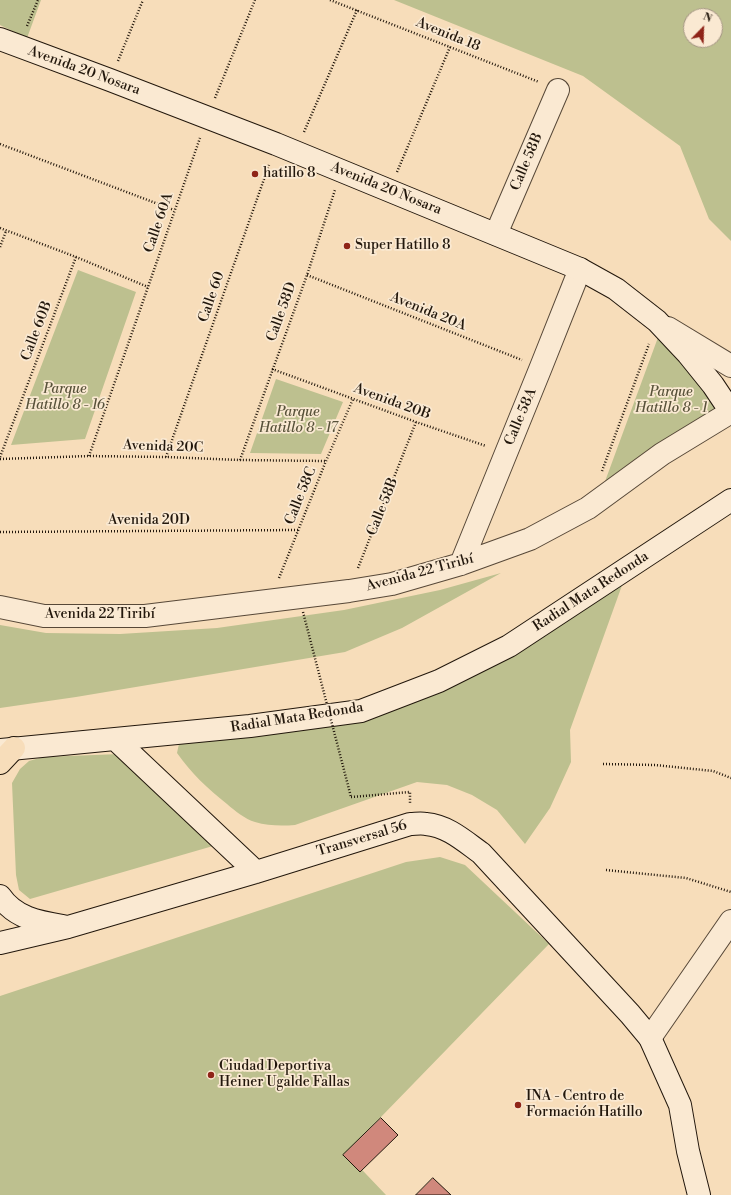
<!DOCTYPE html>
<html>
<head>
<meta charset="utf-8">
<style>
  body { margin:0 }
  #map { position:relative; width:731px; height:1195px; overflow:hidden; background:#f7ddba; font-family:"Libre Bodoni",serif }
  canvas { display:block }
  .north { position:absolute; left:683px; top:8px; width:40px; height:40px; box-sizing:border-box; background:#fae9d2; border:1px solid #a49583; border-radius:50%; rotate:23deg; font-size:11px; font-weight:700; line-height:16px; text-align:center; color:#22170c }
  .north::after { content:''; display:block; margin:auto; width:14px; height:18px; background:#8f2418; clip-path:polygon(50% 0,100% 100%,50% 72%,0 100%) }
</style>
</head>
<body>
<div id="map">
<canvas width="731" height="1195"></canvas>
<div class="north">N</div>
</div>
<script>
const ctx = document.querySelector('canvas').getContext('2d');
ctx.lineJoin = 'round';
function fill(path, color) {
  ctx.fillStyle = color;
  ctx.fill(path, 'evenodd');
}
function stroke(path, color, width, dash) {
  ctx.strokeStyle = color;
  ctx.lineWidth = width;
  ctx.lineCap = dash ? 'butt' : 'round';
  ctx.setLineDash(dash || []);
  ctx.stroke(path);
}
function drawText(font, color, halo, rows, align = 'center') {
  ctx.font = font + ' "Libre Bodoni",serif';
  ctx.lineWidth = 3.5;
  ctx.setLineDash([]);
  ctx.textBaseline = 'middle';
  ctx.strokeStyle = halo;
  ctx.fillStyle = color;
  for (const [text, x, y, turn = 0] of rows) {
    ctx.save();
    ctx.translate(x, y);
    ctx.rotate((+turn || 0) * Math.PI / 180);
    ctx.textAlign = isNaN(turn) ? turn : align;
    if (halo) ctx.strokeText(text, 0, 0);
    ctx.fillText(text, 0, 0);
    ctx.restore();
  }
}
const green = new Path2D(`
  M 0,0 L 41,0 L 27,38 L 0,25 Z
  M 394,0 L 731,0 L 731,241 L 709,219 L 680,146 L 583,76 ZM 691,16 L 715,16 L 715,40 L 691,40 Z
  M 78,270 L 136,292 L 85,439 L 11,445 Z
  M 660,332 L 720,407 L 600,495 Z
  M 276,379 L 343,402 L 321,454 L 250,453 Z
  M 501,573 L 402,628 L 345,652 L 76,697 L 0,708 L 0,625 L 46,633 L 120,634 L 217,628 L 344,610 L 440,590 Z
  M 625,577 L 570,730 L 571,762 L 550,808 L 525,844 L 497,810 L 472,795 L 447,785 L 417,782 L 295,825 C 282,826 268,826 255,822 C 245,819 235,811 227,804 C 208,789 191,773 177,753 L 180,739 L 376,708 Z
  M 120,754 L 213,846 L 30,899 L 19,890 L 16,875 L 12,783 L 20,769 L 29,761 L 43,757 Z
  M 440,857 L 465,865 L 549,944 L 346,1153 L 386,1195 L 0,1195 L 0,996 L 406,862 Z`);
const building = new Path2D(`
  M 381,1118 L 398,1135 L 360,1172 L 343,1155 Z
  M 433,1178 L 451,1195 L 416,1195 Z`);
const path = new Path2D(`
  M 330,0 L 539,82
  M 27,26 L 38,0
  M 118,61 L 143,0
  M 215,98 L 255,0
  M 304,132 L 357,10
  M 0,144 L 174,210
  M 397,172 L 450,47
  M 0,228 L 76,257 L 148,287
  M 0,247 L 6,231
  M 307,275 L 522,360
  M 272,369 L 416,422 L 486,446
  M 89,456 L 200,138
  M 0,457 L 76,257
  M 166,457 L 269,165
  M 0,459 L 89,456 L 166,457 L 240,460 L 326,461
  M 240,460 L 307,275 L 335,190
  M 602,471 L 649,344
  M 0,532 L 298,530
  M 358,568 L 416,422
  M 279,578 L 326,461 L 353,399
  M 603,764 L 655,765 L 713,771 L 731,778
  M 351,797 L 410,792 L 410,804
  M 606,870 L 686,878 L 731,892`);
const street = new Path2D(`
  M 496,234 L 558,90
  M 668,328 L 731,366
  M 461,564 L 541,367 L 580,269
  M 0,607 L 44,616 L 145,616 L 349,591 L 392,584 L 461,564 L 530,539 L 588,508 L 662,454 L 731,412
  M 650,1038 L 731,921`);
const secondary = new Path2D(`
  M 0,39 L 110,80 L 276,144 L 580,269 L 616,289 L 657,321 L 688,354 L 713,385 L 731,412
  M 115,739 L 256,872
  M 0,750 L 250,726 L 361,711 L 439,681 L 509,646 L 731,500
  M 0,896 C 15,918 38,922 63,926
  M 0,943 L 68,927 L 256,872 L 410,824 C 415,824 421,823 426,824 C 448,826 464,841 481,853 L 630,1014 L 650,1038 L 680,1105 L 688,1151 L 699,1195`);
const highway = new Path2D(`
  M 0,763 L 14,748`);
const pathBridge = new Path2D(`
  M 303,612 L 351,797`);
const markers = [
  [255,174,4,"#8f2418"],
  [347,246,4,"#8f2418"],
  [211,1075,4,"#8f2418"],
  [518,1105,4,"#8f2418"]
];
const streetNames = [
  ["Avenida 18",448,35,22],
  ["Avenida 20 Nosara",84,71,20],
  ["Calle 58B",527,162,-67],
  ["Avenida 20 Nosara",386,189,22],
  ["Calle 60A",159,223,-71],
  ["Calle 60",212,297,-71],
  ["Calle 58D",282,312,-70],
  ["Avenida 20A",428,312,22],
  ["Calle 60B",37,331,-69],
  ["Avenida 20B",392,402,20],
  ["Calle 58A",521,417,-67],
  ["Avenida 20C",163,447,2],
  ["Calle 58C",301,496,-68],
  ["Calle 58B",383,507,-68],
  ["Avenida 20D",149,521],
  ["Avenida 22 Tiribí",420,573,-15],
  ["Radial Mata Redonda",591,592,-33],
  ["Avenida 22 Tiribí",100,615],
  ["Radial Mata Redonda",297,718,-9],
  ["Transversal 56",362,839,-17]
];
const poiNames = [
  ["hatillo 8",263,174],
  ["Super Hatillo 8",355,246],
  ["Ciudad Deportiva",219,1067],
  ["Heiner Ugalde Fallas",219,1083],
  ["INA - Centro de",526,1097],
  ["Formación Hatillo",526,1113]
];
const parkNames = [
  ["Parque",65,390],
  ["Hatillo 8 - 16",65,406],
  ["Parque",671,393],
  ["Hatillo 8 - 1",671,409],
  ["Parque",298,413],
  ["Hatillo 8 - 17",298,429]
];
fill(green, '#bdc08f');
fill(building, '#d0887c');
stroke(building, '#22170c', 1);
stroke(street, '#574838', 24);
stroke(secondary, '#22170c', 24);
stroke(highway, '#22170c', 24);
stroke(path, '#22170c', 2.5, [1, 2]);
stroke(street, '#fae9d2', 22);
stroke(secondary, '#fae9d2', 22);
stroke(highway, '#f7ddba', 22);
stroke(pathBridge, '#22170c', 2.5, [1, 2]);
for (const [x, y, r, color] of markers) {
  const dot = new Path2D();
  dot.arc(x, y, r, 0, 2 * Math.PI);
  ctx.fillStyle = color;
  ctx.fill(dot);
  stroke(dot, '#fae9d2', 1.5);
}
drawText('14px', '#22170c', '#fae9d2', streetNames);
drawText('14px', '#22170c', '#fae9d2', poiNames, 'left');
drawText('italic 14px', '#58523a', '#fae9d2', parkNames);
</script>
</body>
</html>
